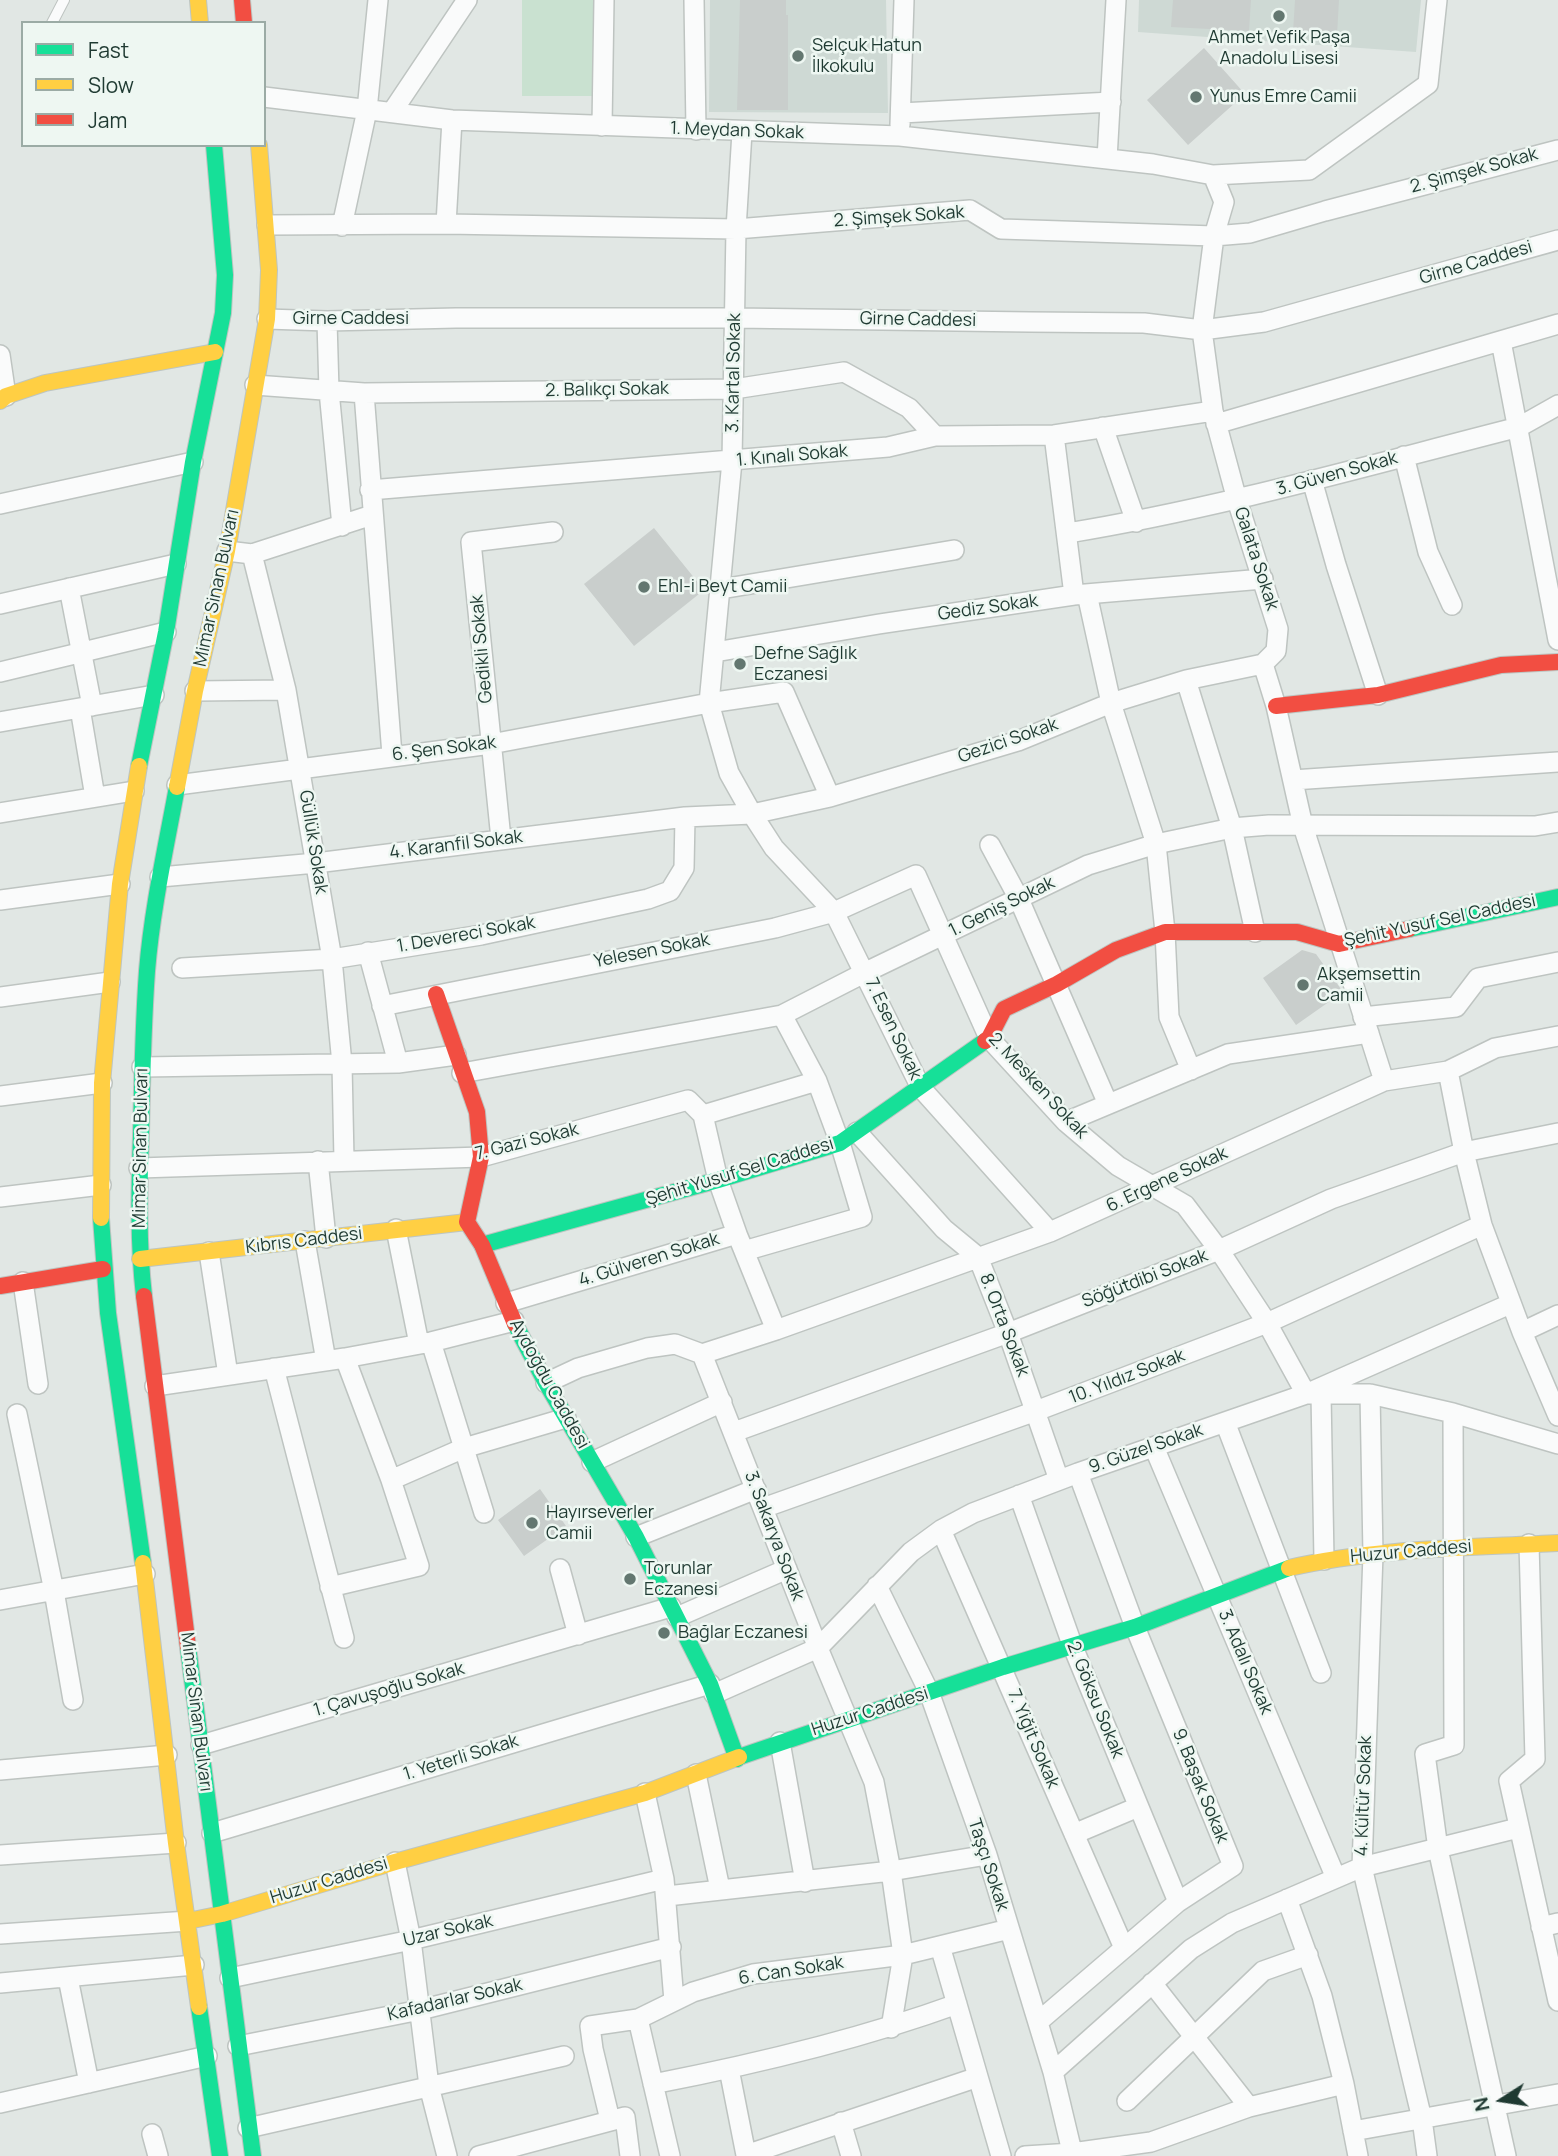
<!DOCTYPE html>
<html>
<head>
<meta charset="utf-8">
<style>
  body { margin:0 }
  #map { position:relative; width:1558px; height:2156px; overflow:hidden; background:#e1e7e4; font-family:Manrope,sans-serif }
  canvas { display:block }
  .legend { position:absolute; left:21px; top:21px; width:245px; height:126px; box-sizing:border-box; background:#eef7f2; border:2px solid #9baba5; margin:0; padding:9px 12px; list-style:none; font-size:21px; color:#1f3a32 }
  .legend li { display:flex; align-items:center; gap:14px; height:35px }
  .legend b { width:35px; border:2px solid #9baba5 }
  .north { position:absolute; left:1467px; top:2065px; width:70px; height:70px; -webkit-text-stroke:5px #eef7f2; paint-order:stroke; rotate:258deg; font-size:19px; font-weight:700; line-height:28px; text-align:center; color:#1f3a32 }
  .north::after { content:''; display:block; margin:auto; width:24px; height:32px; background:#1f3a32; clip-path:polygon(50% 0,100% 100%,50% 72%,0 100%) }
</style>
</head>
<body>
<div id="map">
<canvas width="1558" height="2156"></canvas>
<ul class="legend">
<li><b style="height:9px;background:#16e098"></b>Fast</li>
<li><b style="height:9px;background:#ffcf43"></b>Slow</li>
<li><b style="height:9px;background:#f24e42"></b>Jam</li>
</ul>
<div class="north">N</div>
</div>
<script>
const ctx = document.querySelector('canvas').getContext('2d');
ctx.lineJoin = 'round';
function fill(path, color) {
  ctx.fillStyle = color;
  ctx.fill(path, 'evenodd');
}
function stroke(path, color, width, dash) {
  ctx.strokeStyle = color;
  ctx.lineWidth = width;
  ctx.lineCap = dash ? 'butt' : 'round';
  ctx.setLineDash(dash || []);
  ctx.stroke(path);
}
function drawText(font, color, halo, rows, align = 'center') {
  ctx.font = font + ' Manrope,sans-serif';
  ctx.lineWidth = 5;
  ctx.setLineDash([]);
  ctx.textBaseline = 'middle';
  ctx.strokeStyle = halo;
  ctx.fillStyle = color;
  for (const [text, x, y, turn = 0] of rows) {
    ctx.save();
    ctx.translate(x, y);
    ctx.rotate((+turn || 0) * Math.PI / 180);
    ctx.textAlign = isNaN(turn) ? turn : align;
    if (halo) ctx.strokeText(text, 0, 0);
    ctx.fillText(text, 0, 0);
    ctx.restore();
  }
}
const built = new Path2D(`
  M 710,0 L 886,0 L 888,113 L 709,112 Z
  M 1139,0 L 1421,0 L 1416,52 L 1138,32 Z`);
const green = new Path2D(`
  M 522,0 L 596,0 L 596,96 L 522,96 Z`);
const building = new Path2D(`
  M 740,0 L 786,0 L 786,15 L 788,15 L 788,110 L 737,110 Z
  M 1173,0 L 1251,0 L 1249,31 L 1171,27 Z
  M 1295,0 L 1339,0 L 1337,35 L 1293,33 Z
  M 1204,48 L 1245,94 L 1188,145 L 1147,100 Z
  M 654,528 L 704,590 L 634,646 L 584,584 Z
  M 1302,950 L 1316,954 L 1343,992 L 1296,1025 L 1263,978 Z
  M 540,1489 L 566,1526 L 524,1556 L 498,1520 Z`);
const lane = new Path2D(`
  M 52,23 L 64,0`);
const street = new Path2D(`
  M 694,0 L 696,130
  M 264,97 L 452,120 L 900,136 L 1153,164 L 1213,175 L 1309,170 L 1428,84 L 1437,0
  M 392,112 L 467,0
  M 901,113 L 1111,102
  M 900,125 L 904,0
  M 602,126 L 604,0
  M 742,132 L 736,229 L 732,461 L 709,703 L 729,773 L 752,814 L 774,848 L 834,912 L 921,1088 L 1050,1232
  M 1107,159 L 1116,0
  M 1213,175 L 1224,202 L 1214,236 L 1202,330 L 1213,411 L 1237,500 L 1278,629 L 1276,651 L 1263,664 L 1276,706 L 1303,826 L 1384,1081
  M 446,224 L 452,120
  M 267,225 L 446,224 L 736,229 L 970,210 L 1001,229 L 1214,236 L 1250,233 L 1325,211 L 1558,150
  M 342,226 L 367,110 L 378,0
  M 267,319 L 327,321 L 456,318 L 735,318 L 1030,322 L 1144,323 L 1202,330 L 1264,322 L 1558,240
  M 327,321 L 329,391 L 342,526
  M 1501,341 L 1558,640
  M 0,355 L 6,396
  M 255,385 L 364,393 L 734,389 L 844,372 L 909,408 L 935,436
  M 364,393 L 392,755
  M 1216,424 L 1558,324
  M 1103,427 L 1136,522
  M 1054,435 L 1074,595
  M 1404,456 L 1428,552 L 1452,605
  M 1312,480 L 1336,565 L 1378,695
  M 370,490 L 888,447 L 935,436 L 1054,435 L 1213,411
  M 0,504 L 193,462
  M 1068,533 C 1221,508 1369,465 1519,427 L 1558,405
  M 227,551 L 252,554 L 286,690 L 332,959 L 342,1064 L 344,1160
  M 252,554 L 372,515
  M 69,588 L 92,706
  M 721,589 L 954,550
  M 1087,594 L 1111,703 L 1156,844 L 1165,932 L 1169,1017 L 1191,1070
  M 0,604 L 176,564
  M 715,652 L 879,624 L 1074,595 L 1263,579
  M 0,672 L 166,632
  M 1186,680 L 1232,828 L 1255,932
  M 195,691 L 286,690
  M 80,708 L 95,797
  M 0,722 L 154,695
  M 1293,780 L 1558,762
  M 177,785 L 491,744 L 709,703 L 784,692 L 830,797
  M 0,813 L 134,791
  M 501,839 L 471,542 L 553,532
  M 990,845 L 1018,897 L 1108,1104
  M 160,877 L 316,863 L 685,817 L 752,814 L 830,797 L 1018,741 L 1111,703 L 1186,680 L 1263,664
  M 0,900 L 120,884
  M 368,952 L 398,1063
  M 182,968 L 332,959 L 481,935 L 648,899 L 670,891 L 684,868 L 685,817
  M 0,997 L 110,982
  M 382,1006 L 775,928 L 834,912 L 916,875 L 989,1038 L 1066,1122 L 1118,1166 L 1185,1205 L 1219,1250 L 1267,1323 L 1306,1394 L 1370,1394 L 1453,1413 L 1558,1444
  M 1363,1017 L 1456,1007 L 1478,978 L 1558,962
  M 142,1067 L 398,1063 L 456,1055
  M 1448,1071 L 1464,1152 L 1482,1225 L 1522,1332 L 1558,1315
  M 462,1073 L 782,1015 L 866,972 L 1088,865 L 1156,844 L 1232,828 L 1269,825 L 1535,826 L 1558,822
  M 0,1096 L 102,1083
  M 703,1115 L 718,1180 L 737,1234
  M 1066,1122 L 1228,1054 L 1369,1033
  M 857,1132 L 944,1229 L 978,1257 L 1008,1333 L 1059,1480
  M 318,1161 L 326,1238
  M 139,1168 L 481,1157 L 688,1100 L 703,1115 L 817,1081
  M 0,1197 L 101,1185
  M 396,1229 L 419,1344
  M 305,1241 L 326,1361
  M 744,1251 L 776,1330
  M 209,1252 L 228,1375
  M 23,1282 L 38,1384
  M 506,1303 L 737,1234 L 744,1251 L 862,1217 L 840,1143 L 817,1081 L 782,1015
  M 1522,1332 L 1558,1416
  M 431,1342 L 484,1513
  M 702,1354 L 818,1648 L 874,1782 L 891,1871 L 903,1955 L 891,2028
  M 274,1368 L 344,1638
  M 546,1383 L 578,1368 L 647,1348 L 675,1344 L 702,1354 L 776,1330 L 1050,1232 L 1384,1081 L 1448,1071 L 1495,1048 L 1558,1036
  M 155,1386 L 345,1358 L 431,1342 L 514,1321
  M 1321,1394 L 1324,1560
  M 1370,1394 L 1373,1554 L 1362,1867 L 1422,2119 L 1427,2156
  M 1453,1413 L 1454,1745 L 1425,1754 L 1438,1849 L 1506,2156
  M 17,1414 L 54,1591 L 73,1700
  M 1225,1422 L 1321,1673
  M 734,1432 L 1008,1333 L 1219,1250 L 1331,1199 L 1464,1152 L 1558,1133
  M 1154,1447 L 1336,1878
  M 592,1462 L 722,1402
  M 391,1480 L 464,1448 L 566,1418
  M 1019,1495 L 1073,1647 L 1178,1902
  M 763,1508 L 1036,1411 L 1267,1323 L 1482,1225
  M 941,1530 L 1124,1948
  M 636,1537 L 756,1489
  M 1529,1544 L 1535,1759 L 1509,1781 L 1558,2001
  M 560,1569 L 578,1635
  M 877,1586 L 929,1692 L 987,1855 L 1053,2072 L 1073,2156
  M 330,1587 L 419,1566 L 391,1480 L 345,1358
  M 0,1600 L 145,1574
  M 677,1617 L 787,1569
  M 714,1694 L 818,1648 L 911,1552 L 941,1530 L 973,1513 L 1078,1473 L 1306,1394 L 1510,1304
  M 780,1742 L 805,1882
  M 201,1745 L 671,1607
  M 0,1770 L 167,1755
  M 696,1774 L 720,1889
  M 645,1793 L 664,1879 L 674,2001
  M 212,1833 L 710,1684
  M 1074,1834 L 1138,1807
  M 0,1855 L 176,1843
  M 395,1862 L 411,1940 L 429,2086 L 447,2156
  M 667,1896 L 891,1871 L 987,1855
  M 1287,1899 L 1322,1996 L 1344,2084 L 1358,2156
  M 1541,1927 L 1558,1923
  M 0,1934 L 188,1921
  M 940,1946 L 1001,2156
  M 68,1978 L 89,2083
  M 230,1978 L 411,1940 L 664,1879
  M 0,1983 L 194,1965
  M 1152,1983 L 1249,2107
  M 638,2019 L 670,2156
  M 1038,2022 L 1178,1902 L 1233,1866 L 1135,1627 L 1078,1473
  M 238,2046 L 420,2010 L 671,1947
  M 729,2069 L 746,2155 L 978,2077
  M 1053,2072 L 1191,1949 L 1232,1923 L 1362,1867 L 1518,1828
  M 653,2084 C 756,2064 858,2040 957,2004
  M 1127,2101 L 1263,1971 L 1308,1955
  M 0,2103 L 207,2056
  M 610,2120 L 593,2049 L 590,2026 L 638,2019 L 693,1992 L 753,1974 L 903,1955 L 1009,1929
  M 841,2122 L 851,2156
  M 248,2128 L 564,2056
  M 1353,2131 L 1558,2094
  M 152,2134 L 158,2156
  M 479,2156 L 625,2117 L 630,2156
  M 1025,2156 L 1072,2153 L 1151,2142 L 1249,2107 L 1344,2084`);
const fast = new Path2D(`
  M 139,766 L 166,632 L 193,462 L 223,313 L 225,275 L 214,145
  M 1409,929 L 1558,897
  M 101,1218 L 108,1313 L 143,1563
  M 482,1245 L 718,1180 L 840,1143 L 985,1041
  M 144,1296 C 138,1243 139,1190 141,1136 C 142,1081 143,1026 147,971 C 152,909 166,847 177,787
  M 515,1324 L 546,1383 L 636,1537 L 710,1684 L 737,1759
  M 188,1647 L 253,2156
  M 739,1757 L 1003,1667 L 1135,1627 L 1289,1568
  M 199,2007 L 220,2156`);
const slow = new Path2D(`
  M 198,0 L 200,23
  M 0,401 L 6,396 L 45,383 L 215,352
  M 177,787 L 195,691 L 227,551 L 267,319 L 269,270 L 259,145
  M 101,1218 L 102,1083 L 120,884 L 139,766
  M 140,1259 L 467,1222
  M 143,1563 L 176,1843 L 199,2007
  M 1289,1568 C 1376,1548 1468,1548 1558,1543
  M 188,1921 L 222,1914 L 395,1862 L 645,1793 L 739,1757`);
const jam = new Path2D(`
  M 242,0 L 244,23
  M 1276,706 L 1378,695 L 1501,665 L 1558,662
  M 436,994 L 477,1112 L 481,1157 L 467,1222 L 482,1245 L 515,1324
  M 985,1041 L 989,1038 L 1004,1009 L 1057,984 L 1116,950 L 1165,932 L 1297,932 L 1339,944 L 1409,929
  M 0,1286 L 103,1269
  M 144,1296 L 188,1647`);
const markers = [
  [1279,16,7,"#637770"],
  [798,56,7,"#637770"],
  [1196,97,7,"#637770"],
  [644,587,7,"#637770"],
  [740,664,7,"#637770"],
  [1303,985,7,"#637770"],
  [532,1523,7,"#637770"],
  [630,1579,7,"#637770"],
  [664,1633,7,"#637770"]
];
const poiNames = [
  ["Ahmet Vefik Paşa",1279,38,"center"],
  ["Anadolu Lisesi",1279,59,"center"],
  ["Selçuk Hatun",812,46],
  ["İlkokulu",812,67],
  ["Yunus Emre Camii",1210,97],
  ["Ehl-i Beyt Camii",658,587],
  ["Defne Sağlık",754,654],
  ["Eczanesi",754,675],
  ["Akşemsettin",1317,975],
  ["Camii",1317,996],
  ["Hayırseverler",546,1513],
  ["Camii",546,1534],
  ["Torunlar",644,1569],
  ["Eczanesi",644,1590],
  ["Bağlar Eczanesi",678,1633]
];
const streetNames = [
  ["1. Meydan Sokak",737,131,2],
  ["2. Şimşek Sokak",1474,171,-15],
  ["2. Şimşek Sokak",899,217,-4],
  ["Girne Caddesi",1476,263,-16],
  ["Girne Caddesi",351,319],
  ["Girne Caddesi",918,320,1],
  ["3. Kartal Sokak",734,373,-89],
  ["2. Balıkçı Sokak",607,390,-1],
  ["1. Kınalı Sokak",792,456,-5],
  ["3. Güven Sokak",1337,474,-15],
  ["Galata Sokak",1256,559,72],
  ["Mimar Sinan Bulvarı",217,588,-78],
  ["Gediz Sokak",988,608,-8],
  ["Gedikli Sokak",482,649,-95],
  ["Gezici Sokak",1008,741,-19],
  ["6. Şen Sokak",444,749,-7],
  ["Güllük Sokak",313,842,81],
  ["4. Karanfil Sokak",456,845,-7],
  ["1. Geniş Sokak",1002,907,-26],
  ["Şehit Yusuf Sel Caddesi",1440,921,-12],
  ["1. Devereci Sokak",466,935,-10],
  ["Yelesen Sokak",652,951,-11],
  ["7. Esen Sokak",893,1029,65],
  ["2. Mesken Sokak",1038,1086,47],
  ["7. Gazi Sokak",527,1142,-14],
  ["Mimar Sinan Bulvarı",141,1148,-89],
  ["Şehit Yusuf Sel Caddesi",740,1172,-17],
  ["6. Ergene Sokak",1167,1180,-25],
  ["Kıbrıs Caddesi",304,1241,-7],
  ["4. Gülveren Sokak",649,1260,-17],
  ["Söğütdibi Sokak",1145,1279,-21],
  ["8. Orta Sokak",1004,1325,69],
  ["10. Yıldız Sokak",1127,1377,-21],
  ["Aydoğdu Caddesi",549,1384,61],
  ["9. Güzel Sokak",1146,1449,-19],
  ["3. Sakarya Sokak",774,1536,69],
  ["Huzur Caddesi",1411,1552,-5],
  ["3. Adalı Sokak",1245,1662,67],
  ["1. Çavuşoğlu Sokak",389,1690,-16],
  ["2. Göksu Sokak",1095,1700,68],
  ["Mimar Sinan Bulvarı",196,1712,83],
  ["Huzur Caddesi",870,1712,-18],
  ["7. Yiğit Sokak",1033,1739,67],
  ["1. Yeterli Sokak",461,1758,-17],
  ["9. Başak Sokak",1200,1786,68],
  ["4. Kültür Sokak",1364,1796,-88],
  ["Taşçı Sokak",988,1865,72],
  ["Huzur Caddesi",329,1881,-17],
  ["Uzar Sokak",448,1931,-13],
  ["6. Can Sokak",791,1971,-9],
  ["Kafadarlar Sokak",455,2000,-13]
];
fill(built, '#ced9d4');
fill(green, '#c9e1d0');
fill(building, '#c9cecc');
stroke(lane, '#bec4c1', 12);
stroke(street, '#bec4c1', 22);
stroke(fast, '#bdc5c1', 18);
stroke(slow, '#bdc5c1', 18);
stroke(jam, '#bdc5c1', 18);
stroke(lane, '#fafbfb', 10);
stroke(street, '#fafbfb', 19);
stroke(fast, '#16e098', 16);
stroke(slow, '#ffcf43', 16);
stroke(jam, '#f24e42', 16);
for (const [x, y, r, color] of markers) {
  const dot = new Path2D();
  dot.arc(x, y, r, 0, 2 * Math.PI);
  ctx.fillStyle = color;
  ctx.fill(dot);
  stroke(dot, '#eef7f2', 2.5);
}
drawText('18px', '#1f3a32', '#eef7f2', poiNames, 'left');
drawText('18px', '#1f3a32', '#eef7f2', streetNames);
</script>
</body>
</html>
